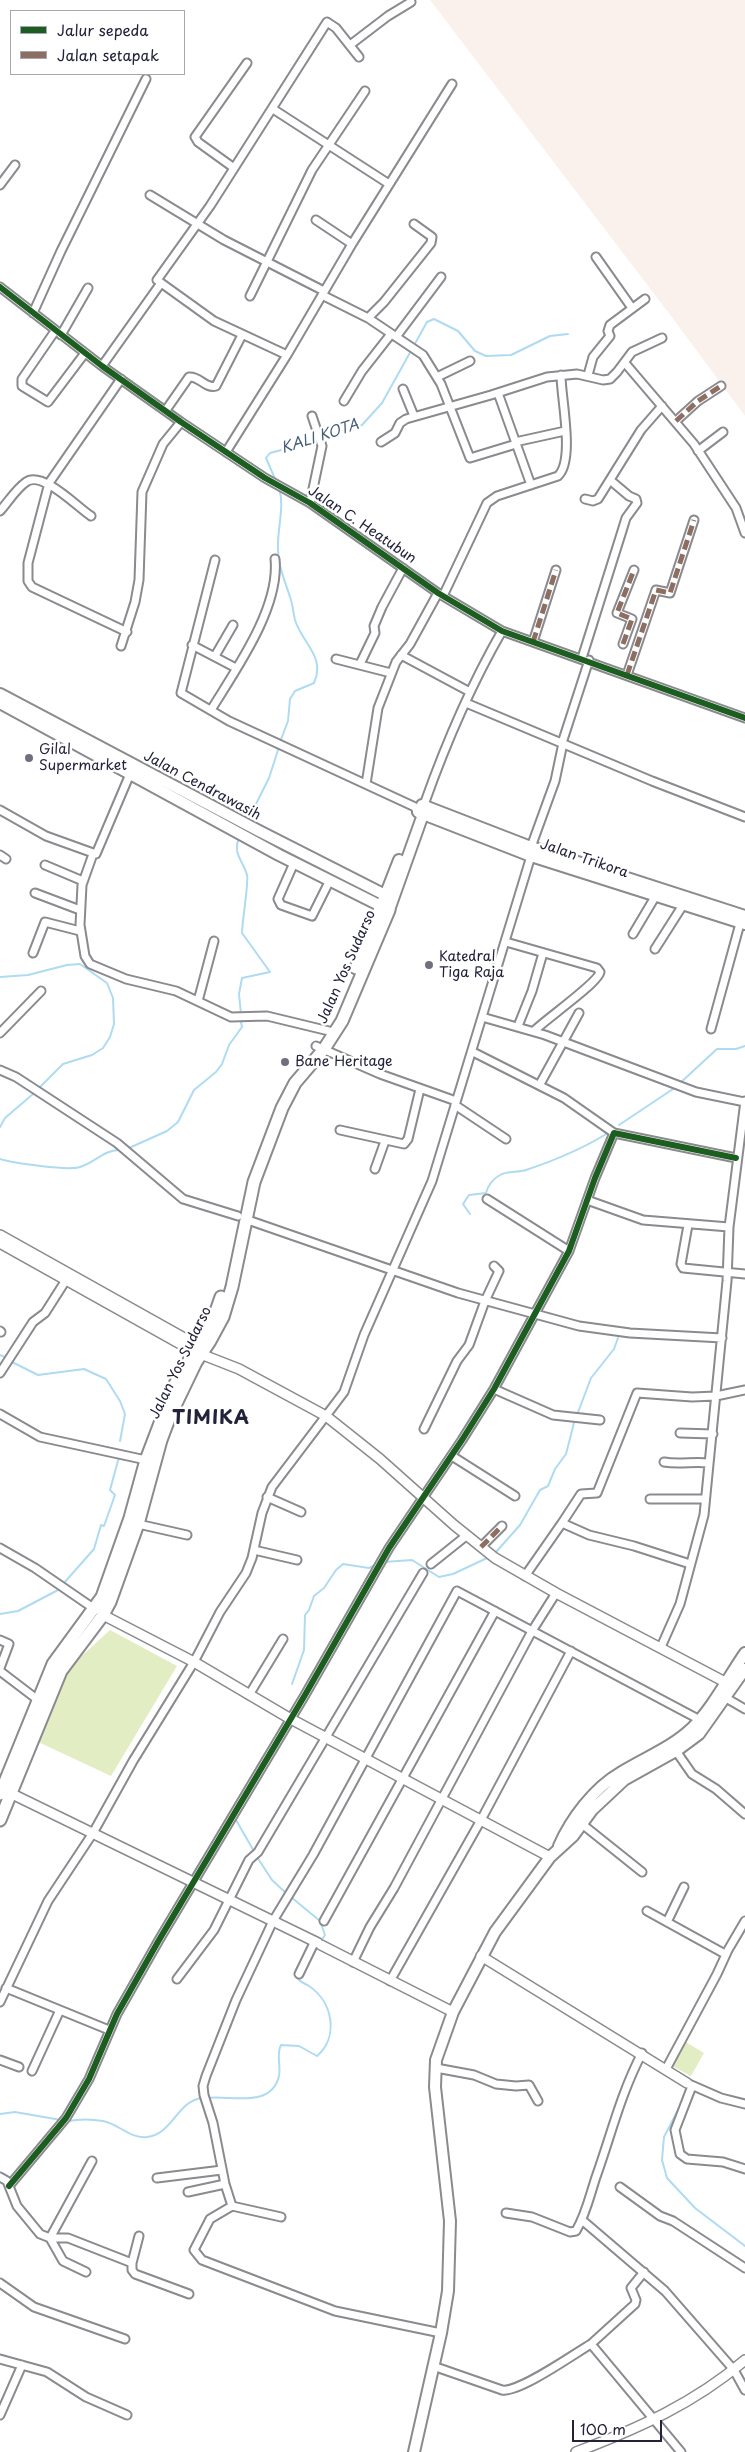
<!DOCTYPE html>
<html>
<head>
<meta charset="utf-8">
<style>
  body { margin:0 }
  #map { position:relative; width:745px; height:2452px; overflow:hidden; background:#fff; font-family:"Playpen Sans",sans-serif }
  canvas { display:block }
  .legend { position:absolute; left:10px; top:10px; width:175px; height:65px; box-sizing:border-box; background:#fff; border:1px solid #a7a7b1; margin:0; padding:6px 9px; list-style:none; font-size:15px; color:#22223b }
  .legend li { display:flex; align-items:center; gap:10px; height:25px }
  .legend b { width:25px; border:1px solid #a7a7b1 }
  .scale { position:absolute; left:572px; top:2420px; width:90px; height:22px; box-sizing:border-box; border:2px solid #22223b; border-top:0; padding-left:6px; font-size:15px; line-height:18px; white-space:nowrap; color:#22223b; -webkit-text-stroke:4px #fff; paint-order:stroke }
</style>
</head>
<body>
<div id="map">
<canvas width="745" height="2452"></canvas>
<ul class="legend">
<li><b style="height:6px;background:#1b5e20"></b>Jalur sepeda</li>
<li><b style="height:6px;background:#8d6e63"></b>Jalan setapak</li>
</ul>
<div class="scale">100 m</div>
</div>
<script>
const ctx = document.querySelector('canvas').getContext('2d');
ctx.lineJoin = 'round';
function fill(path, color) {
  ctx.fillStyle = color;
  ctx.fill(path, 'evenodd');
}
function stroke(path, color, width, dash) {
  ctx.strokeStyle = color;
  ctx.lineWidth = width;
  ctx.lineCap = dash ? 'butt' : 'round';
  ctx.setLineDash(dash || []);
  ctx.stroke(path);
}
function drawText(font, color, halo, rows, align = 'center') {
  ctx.font = font + ' "Playpen Sans",sans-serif';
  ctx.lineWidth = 5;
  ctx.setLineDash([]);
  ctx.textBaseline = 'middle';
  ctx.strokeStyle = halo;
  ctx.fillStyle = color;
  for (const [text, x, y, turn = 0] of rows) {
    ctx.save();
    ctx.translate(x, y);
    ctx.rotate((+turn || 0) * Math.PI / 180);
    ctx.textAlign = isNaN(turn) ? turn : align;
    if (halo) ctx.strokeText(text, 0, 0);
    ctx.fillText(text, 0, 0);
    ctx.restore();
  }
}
const built = new Path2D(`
  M 430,0 L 745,0 L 745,416 L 674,320 Z`);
const green = new Path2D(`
  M 110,1630 L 177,1666 L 111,1776 L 34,1740 L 63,1673 Z
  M 684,2041 L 704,2053 L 691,2076 L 672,2066 Z`);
const stream = new Path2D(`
  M 276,481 L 266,458 L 270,453 L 304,444 L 362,425 L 382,403 L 427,322 L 434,319 L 458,331 L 475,351 L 486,356 L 511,355 L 550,336 L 568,334
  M 279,488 C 285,507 277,529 278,549 C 278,566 285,581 290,597 C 293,605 293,612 295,620 C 302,643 326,657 314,683 L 295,691 L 290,699 L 288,721 L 280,742
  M 248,820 L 269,778 L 279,747
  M 239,838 C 232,854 244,862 247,875 C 249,883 242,921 242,933 L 270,972 L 242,978 L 239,994 L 241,1014
  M 0,977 L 28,975 L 67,965 L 80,964 L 107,983 L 113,998 L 114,1024 L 110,1037 L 103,1048 L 92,1055 L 63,1064 L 40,1087
  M 679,1084 L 717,1049 L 736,1049 L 745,1046
  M 619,1125 L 676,1087
  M 0,1127 L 5,1118 L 33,1094
  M 129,1148 L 167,1131 L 178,1122 L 194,1090 L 216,1072 L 222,1064 L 229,1045 L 242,1027 L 241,1022
  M 0,1159 C 13,1163 68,1171 80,1167 C 94,1163 104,1150 119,1150
  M 470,1214 L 463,1204 L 469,1195 L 486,1193 C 488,1185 493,1179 500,1175 C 508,1170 518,1173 526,1170 C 556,1160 582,1149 608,1133
  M 0,1355 L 7,1358
  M 10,1361 L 38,1375 L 84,1369 L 106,1379 L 120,1401 L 125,1414 L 120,1441
  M 577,1415 L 591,1378 L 614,1349 L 618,1338
  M 496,1552 L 520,1525 L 540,1490 L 548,1486 L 555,1469 L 566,1454 L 575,1419
  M 384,1562 L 412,1560 L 439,1577 L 453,1574 L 487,1558
  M 64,1583 L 94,1549 L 101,1525 L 104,1526 L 115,1495 L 110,1490 L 119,1457
  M 0,1614 L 18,1611 L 58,1590
  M 292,1684 L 304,1650 L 305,1615 L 309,1610 L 314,1596 L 324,1588 L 336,1570 L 343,1564 L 369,1568 L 375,1565
  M 236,1820 L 255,1853
  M 257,1857 L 272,1880 L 287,1894
  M 291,1897 L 320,1921 L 325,1935 L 321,1941
  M 309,1960 L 319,1945
  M 207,2098 C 231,2095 271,2109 279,2076 C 281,2065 276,2054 281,2045 L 299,2046 L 317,2056 C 339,2037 333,2002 309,1986 C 306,1984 302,1983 299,1980 L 301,1976
  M 680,2106 L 664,2137 L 662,2160 L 667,2178 L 695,2208 L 745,2246
  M 0,2114 L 15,2112 L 61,2120
  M 68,2121 C 79,2119 92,2119 103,2121 C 119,2124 130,2139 147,2137 C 173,2134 177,2101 202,2098`);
const minor = new Path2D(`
  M 350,45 L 388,16 L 411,2
  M 273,109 L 389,184
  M 234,168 L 198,142 L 195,137 L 247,63
  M 0,185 L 15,165
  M 150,195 L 224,240 L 324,291
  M 316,220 L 352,244
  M 596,257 L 632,308
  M 0,287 L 102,366 L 181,422 L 265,478 L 310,503 L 438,593 L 502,631 L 745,718
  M 322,295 L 368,318 L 423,355 L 441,384 L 470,458 L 516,444
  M 250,296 L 312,170 L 365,91
  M 33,313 L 61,251 L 146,79
  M 368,318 L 384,302 L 431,243 L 432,237 L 414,224
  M 55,331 L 22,379 L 22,386 L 48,402 L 85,353
  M 61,335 L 88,288
  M 396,337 L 441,277
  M 287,355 L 214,321 L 157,280 L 210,206 L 327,22 L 336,28 L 359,57
  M 625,363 L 694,444 L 736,508 L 745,533
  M 102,366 L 161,283
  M 588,375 L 593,357 L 610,336 L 608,331 L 610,325 L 645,299
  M 437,377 L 470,361
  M 121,379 L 49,483 L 28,563 L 28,581 L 32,587 L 127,632
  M 403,389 L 414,416
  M 498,393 L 531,485
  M 344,401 L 362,371 L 391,334
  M 166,410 L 189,377 C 200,376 205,389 216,386 L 242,335
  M 676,421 L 698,401 L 721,386
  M 381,442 L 395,433 L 400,423 L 406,419 L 491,395 L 547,377 L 577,374 L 603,380 L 610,379 L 617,372 L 632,352 L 662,338
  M 515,442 L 565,431
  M 698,451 L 723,432
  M 226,452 L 287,355 L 352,244 L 452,84
  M 585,499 L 593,501 L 598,499 L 641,430 L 662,406
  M 310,503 L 322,446 L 312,416
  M 0,511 C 8,502 16,489 26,482 C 42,470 77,507 91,516
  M 215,560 L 181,693 L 229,721 L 415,807 L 417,812
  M 443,596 L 487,503 L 497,496 L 558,476 C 575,460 561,399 561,375
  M 533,642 L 556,570
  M 623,644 L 632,619 L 617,613 L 634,570
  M 192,645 L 236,668
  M 121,646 L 135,602 L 139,580 L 142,492 L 163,444 L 181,422
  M 401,655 L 470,692
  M 215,656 L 233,625
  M 582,658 L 622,531 L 626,518 L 637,503 L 636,499 L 629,496 L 610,480
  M 336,659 L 391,673
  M 360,664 L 375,633 L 374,626 L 382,607 L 403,568
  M 627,675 L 656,590 L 670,593 L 694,520
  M 466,703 L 652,781 L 745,817
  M 211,710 C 236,669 280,608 275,559
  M 562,743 L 589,660
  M 366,784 L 378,708 L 396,662 L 410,644 L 438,593
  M 426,806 L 425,802 C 446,743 471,685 502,631
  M 0,810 L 46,836 L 96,854 L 130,774
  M 531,847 L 555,781 L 563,743
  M 93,854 L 82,885 L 80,925 L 85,956 L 90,964 L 126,979 L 176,991 L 231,1017 L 267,1016 L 329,1031
  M 0,855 L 6,859
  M 294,863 L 278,899 L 281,905 L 312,916 L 329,882
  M 45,865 L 83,881
  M 35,893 L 80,910
  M 633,934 L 655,897
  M 506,942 L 597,968 L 600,972 C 598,983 546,1019 534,1031
  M 655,949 L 683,905
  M 33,953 L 45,922 L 80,931
  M 198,1001 L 214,941
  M 482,1017 L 545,1035 L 696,1092 L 745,1102
  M 518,1026 L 532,991 L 543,953
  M 711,1029 L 741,920
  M 0,1033 L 41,991
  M 316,1046 L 380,1074 L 456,1101
  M 473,1052 L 564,1098 L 614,1133
  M 0,1070 L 16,1077 L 117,1143 L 183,1199 L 238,1216
  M 540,1084 L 579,1013
  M 455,1105 L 506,1139
  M 340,1130 L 404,1144 L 408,1139 L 420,1089
  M 375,1169 L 385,1141
  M 487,1199 L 569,1251
  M 587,1200 L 643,1220 L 729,1227
  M 245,1219 L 458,1293 L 579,1326 L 630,1333 L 722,1338
  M 688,1225 L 681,1264 L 683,1268 L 745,1274
  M 0,1331 L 1,1332
  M 0,1373 L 33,1322 L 45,1313 L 66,1280
  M 494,1389 L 553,1415 L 600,1420
  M 0,1414 L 40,1437 L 146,1460
  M 424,1429 L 457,1361 L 469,1345 L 485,1301 L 499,1271 L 494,1266
  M 680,1433 L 713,1434
  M 452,1456 L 515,1496
  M 664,1462 C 680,1465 693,1461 708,1463
  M 267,1497 L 301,1512
  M 650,1499 L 705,1499
  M 562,1523 L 581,1494 L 597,1493 L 637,1393 L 692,1397 L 716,1396 L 745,1390
  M 138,1524 L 187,1535
  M 481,1547 L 502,1526
  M 0,1548 L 35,1568 L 96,1610
  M 254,1550 L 297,1560
  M 431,1564 L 466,1536
  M 525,1576 L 562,1523 L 589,1535 L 634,1546 L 690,1564
  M 0,1640 L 9,1644 L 0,1668
  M 661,1647 L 680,1604 L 704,1515 L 727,1281 L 729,1227 L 745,1101
  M 0,1671 L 38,1700
  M 249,1695 L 283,1639
  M 726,1698 L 745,1709
  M 676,1751 L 692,1774 L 716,1789 L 745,1814
  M 582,1824 L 642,1872
  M 647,1911 L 725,1954
  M 324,1921 L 495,1611
  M 667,1922 L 684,1887
  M 353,1962 L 370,1927 L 394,1888 L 532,1631 L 556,1593
  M 299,1974 L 315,1941
  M 177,1979 L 214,1930 L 249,1860 L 258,1852 L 423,1573
  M 390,1981 L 481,1820 L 571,1651
  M 6,1988 L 109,2030
  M 0,2002 L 48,1901 L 93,1833 L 133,1761 L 194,1662 L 220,1612 L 246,1573 L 252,1558 L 262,1513 L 272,1487 L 344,1392 L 364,1335 L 432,1181 L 531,856
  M 0,2060 L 19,2067
  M 436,2068 L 474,2075 L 496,2084 L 516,2086 L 529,2085 L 538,2101
  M 666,2069 L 717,1974 L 728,1950 L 745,1921
  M 32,2071 L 60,2010
  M 689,2084 L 721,2098 L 745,2104
  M 692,2086 L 675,2130 L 680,2154 L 687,2159 L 723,2162 L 745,2169
  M 0,2177 L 7,2181 L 17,2206 L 40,2234 L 50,2238 L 68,2238 L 132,2263 L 132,2270 L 135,2274 L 189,2294
  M 157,2178 L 222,2170
  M 9,2186 L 66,2118 L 89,2079 L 117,2014 L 159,1940 L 305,1695 L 389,1548 L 462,1440 L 494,1389 L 569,1251 L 595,1178 L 614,1133 L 736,1158
  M 620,2187 L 660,2216 L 673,2221 L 745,2268
  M 188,2192 L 225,2184
  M 232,2206 L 281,2217
  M 506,2213 L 532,2217 L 570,2232 L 576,2231 C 586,2214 590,2195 596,2177 C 611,2135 621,2093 642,2053
  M 582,2220 L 665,2291 L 734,2370 L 745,2390
  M 132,2263 L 139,2236
  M 86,2272 L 63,2261 L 50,2238 L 92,2161
  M 0,2283 L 34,2307 L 125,2339
  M 441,2333 L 335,2311 L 202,2260 L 194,2250 L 210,2219 L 232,2206 L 225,2184 L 213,2123 L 204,2095 L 203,2086 L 206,2076 L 236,2000 L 273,1921 L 313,1855 L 457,1591 L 702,1721
  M 591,2344 L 635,2304 L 636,2300 L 631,2288 L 644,2272
  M 0,2359 L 47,2372 L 86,2397 L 127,2415
  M 433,2366 L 502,2390 C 519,2393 574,2354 591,2344 L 681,2452
  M 0,2415 L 22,2365`);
const tertiary = new Path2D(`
  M 0,1235 L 202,1348
  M 0,1243 L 193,1351 L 239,1369 L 326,1416 L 380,1459 L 454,1525 L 495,1558 L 556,1593 L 725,1682
  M 103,1615 L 194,1662 L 289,1718 L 550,1857
  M 6,1791 L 318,1943
  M 321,1945 L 453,2012
  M 481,1956 L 687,2083
  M 576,2452 C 637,2429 695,2403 745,2360`);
const secondary = new Path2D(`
  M 0,694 L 259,831 L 389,897
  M 0,703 L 279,855 L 389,910 L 426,806
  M 422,805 L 528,846 L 745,916
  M 418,812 L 531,856 L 745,924
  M 381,906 L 399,860
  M 559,1846 C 571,1819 594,1788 620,1773 C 644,1758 671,1748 692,1728 C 712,1709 729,1676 745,1653
  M 414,2452 L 441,2333 L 448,2291 L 450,2221 L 435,2087 L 436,2060 L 453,2012 L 495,1932 L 550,1857 L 573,1836 L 592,1810 L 624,1780 L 676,1751 L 699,1734 L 745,1669`);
const trunk = new Path2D(`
  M 356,968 L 381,906
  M 0,1794 L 53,1664 L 102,1597 L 130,1518 L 146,1460 L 175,1384 L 213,1320 L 221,1297
  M 0,1820 L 61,1671 L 103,1615 L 110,1602 L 138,1524 L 161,1440 L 170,1416 L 196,1362 L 210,1341 L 223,1317 L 232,1287 L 254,1182 L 282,1108 L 295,1083 L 324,1049 L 342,1021 L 389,910`);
const quiet = new Path2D(`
  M 676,421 L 698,401 L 721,386
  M 533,642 L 556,570
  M 623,644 L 632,619 L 617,613 L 634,570
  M 627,675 L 656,590 L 670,593 L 694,520
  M 481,1547 L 502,1526`);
const cycleway = new Path2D(`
  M 0,287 L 102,366 L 181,422 L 265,478 L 310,503 L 438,593 L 502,631 L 745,718
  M 9,2186 L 66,2118 L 89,2079 L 117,2014 L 159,1940 L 305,1695 L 389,1548 L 462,1440 L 494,1389 L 569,1251 L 595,1178 L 614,1133 L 736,1158`);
const markers = [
  [29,758,5,"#6f6f80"],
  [429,965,5,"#6f6f80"],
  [285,1062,5,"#6f6f80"]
];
const streetNames = [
  ["Jalan C. Heatubun",362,525,34],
  ["Jalan Cendrawasih",202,786,28],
  ["Jalan Trikora",584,859,19],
  ["Jalan Yos Sudarso",347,967,-66],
  ["Jalan Yos Sudarso",181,1363,-64]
];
const poiNames = [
  ["Gilal",39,750],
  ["Supermarket",39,766],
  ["Katedral",439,957],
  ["Tiga Raja",439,973],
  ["Bane Heritage",295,1062]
];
const waterNames = [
  ["KALI KOTA",320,437,-18]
];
const districtNames = [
  ["TIMIKA",211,1419]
];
fill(built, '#faf1ed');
fill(green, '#e2edc3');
stroke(stream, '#aedbf2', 2);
stroke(minor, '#8a8a8f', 11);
stroke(tertiary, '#8a8a8f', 12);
stroke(secondary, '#8a8a8f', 14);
stroke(trunk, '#8a8a8f', 15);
stroke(minor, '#fff', 7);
stroke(tertiary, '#fff', 9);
stroke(secondary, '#fff', 10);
stroke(trunk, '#fff', 11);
stroke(quiet, '#8d6e63', 5, [10, 5]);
stroke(cycleway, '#1b5e20', 6);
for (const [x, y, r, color] of markers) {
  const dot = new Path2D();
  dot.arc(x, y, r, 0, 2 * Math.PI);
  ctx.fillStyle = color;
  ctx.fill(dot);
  stroke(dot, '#fff', 2);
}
drawText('14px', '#22223b', '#fff', streetNames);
drawText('14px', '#22223b', '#fff', poiNames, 'left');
drawText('italic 15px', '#475e79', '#fff', waterNames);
ctx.letterSpacing = '1px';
drawText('bold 19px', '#22223b', '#fff', districtNames);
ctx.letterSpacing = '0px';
</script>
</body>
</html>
